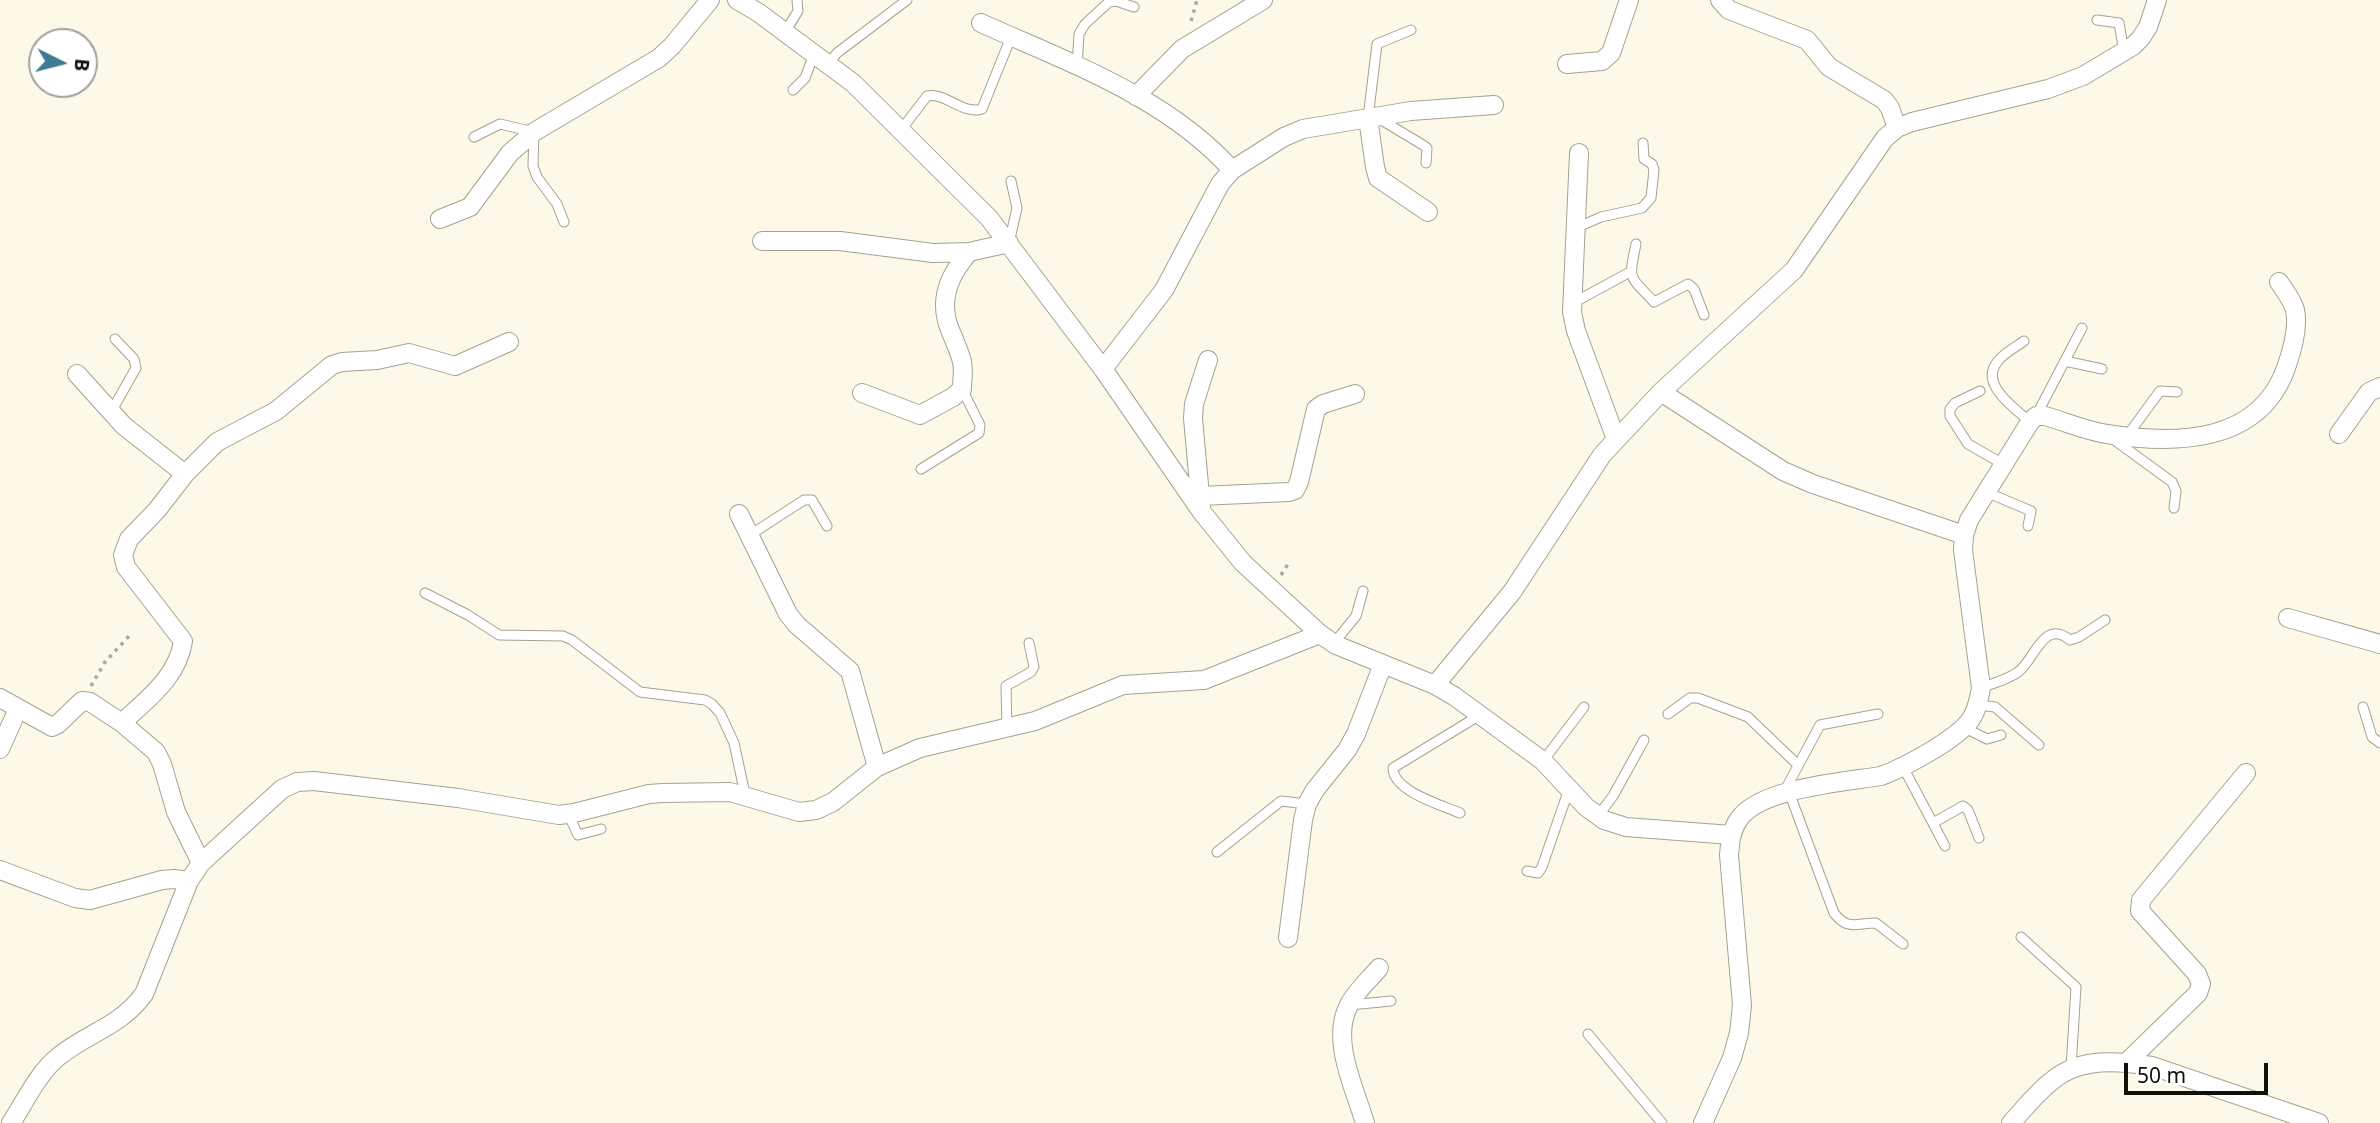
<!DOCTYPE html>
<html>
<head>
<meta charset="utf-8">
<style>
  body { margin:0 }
  #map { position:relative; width:2380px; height:1123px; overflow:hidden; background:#fcf9e9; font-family:"Noto Sans",sans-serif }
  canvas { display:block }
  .north { position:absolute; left:28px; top:28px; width:70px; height:70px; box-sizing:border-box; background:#fff; border:2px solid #a0a09d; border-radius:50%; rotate:96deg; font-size:19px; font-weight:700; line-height:28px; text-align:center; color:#11110b }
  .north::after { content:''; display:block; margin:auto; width:24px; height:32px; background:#3d7d91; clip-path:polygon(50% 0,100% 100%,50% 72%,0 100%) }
  .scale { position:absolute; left:2124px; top:1063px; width:144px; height:32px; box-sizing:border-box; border:4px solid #11110b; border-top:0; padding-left:9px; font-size:21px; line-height:24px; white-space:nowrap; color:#11110b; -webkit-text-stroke:5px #fff; paint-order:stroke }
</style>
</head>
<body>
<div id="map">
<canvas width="2380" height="1123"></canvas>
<div class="north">B</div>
<div class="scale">50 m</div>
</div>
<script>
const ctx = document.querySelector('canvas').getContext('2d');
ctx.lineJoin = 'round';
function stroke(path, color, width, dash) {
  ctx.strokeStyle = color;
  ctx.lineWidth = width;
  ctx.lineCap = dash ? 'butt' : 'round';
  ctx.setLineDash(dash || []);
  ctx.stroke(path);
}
const path = new Path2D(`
  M 1191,21 L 1197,0
  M 1281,575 L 1288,564
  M 91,686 L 105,662 L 130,635`);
const service = new Path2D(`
  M 2097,20 L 2119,23 L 2124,52
  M 785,32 L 798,11 L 797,0
  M 828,64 L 837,53 L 907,0
  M 1077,67 L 1079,34 L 1085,24 L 1109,2 L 1116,1 L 1134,7
  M 793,90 L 805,78 L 814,54
  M 1368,118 L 1377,44 L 1411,30
  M 1378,118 L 1423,145 L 1427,148 L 1426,163
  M 901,130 L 927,96 C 946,92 962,115 982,109 L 1011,37
  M 474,137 L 500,124 L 534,132 L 533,166 L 537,177 L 557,204 L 564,222
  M 1576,228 L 1601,217 L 1642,208 L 1651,198 L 1654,170 L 1652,164 L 1644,159 L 1643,143
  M 1009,243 L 1017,208 L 1011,181
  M 1636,244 C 1628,281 1629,275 1654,302 L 1688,284 L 1694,289 L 1704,315
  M 1573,303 L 1630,272
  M 2024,341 C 2016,347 2004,353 1998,361 C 1978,384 2015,408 2030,422
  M 2065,361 L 2102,369
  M 1980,391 L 1955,403 L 1950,409 L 1950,416 L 1968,444 L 2003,464
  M 111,412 L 136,368 L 134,359 L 115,339
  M 2036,416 L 2082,328
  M 2127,436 L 2160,391 L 2177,392
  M 2113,439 L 2172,482 L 2176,491 L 2174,508
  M 921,469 L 979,433 L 980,425 L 962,389
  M 1986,492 L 2031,511 L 2028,526
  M 750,535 L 804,500 L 812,500 L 827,526
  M 425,593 L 468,615 L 499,635 L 563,636 L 572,640 L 640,692 L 705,700 L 712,704 L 720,713 L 734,743 L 745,794
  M 1334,643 L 1356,616 L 1363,591
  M 1981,688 C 1993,683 2007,680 2018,672 C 2035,660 2043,618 2070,640 L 2079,637 L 2105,620
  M 1978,705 L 1995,707 L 2039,745
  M 2363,707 L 2372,737 L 2380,743
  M 1668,714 L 1690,698 L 1698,698 L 1748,717 L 1798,765
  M 1963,727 L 1987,739 L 2001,735
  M 1007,728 L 1006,686 L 1031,672 L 1034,667 L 1029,643
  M 1543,761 L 1584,707
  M 1903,767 L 1945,846
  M 1784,792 L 1820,725 L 1878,714
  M 1789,792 L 1834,913 C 1848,931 1856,923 1876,923 L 1903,944
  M 1460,813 C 1441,805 1393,791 1393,768 L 1480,715
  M 568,814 L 578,835 L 601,829
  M 1598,816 L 1613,796 L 1644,740
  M 1933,823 L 1963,806 L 1968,810 L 1979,838
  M 1217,852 L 1281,801 L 1307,804
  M 1527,871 L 1538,873 L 1542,867 L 1569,789
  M 2021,937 L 2076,987 L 2071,1068
  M 1350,1005 L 1391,1001
  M 1588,1034 L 1662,1123`);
const minor = new Path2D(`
  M 737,0 L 759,13 L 853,83 L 989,218 L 1103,369 L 1201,511 L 1243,563 L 1320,634 L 1336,645 L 1435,685 L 1454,696 L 1543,761 L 1586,807 L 1604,820 L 1626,827 L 1731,835
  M 1720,0 L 1729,10 L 1807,40 L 1829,67 L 1884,100 L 1890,108 L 1897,128
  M 981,23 C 1067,62 1167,97 1232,170
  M 1567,64 L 1602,61 L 1611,53 L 1629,0
  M 1136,96 L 1182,49 L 1263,0
  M 1368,118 L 1375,167 L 1378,178 L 1428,212
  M 1579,153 L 1572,312 L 1576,331 L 1616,439
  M 440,219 L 470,207 L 510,153 L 534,132 L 659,58 L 672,46 L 710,0
  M 762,241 L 840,241 L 933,253 L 969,252 L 1009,243
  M 1103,369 L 1164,290 L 1220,184 L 1232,170 L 1284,137 L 1303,129 L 1411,111 L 1494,105
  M 77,374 L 124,426 L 185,474
  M 1661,392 L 1783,471 L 1813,484 L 1964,535
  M 862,393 L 920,415 L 953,397 L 962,389 C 962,380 964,371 962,362 C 959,348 951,335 947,321 C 940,294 952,272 969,252
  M 2339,434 L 2369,392 L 2380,387
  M 1200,496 L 1289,492 L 1295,490 L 1299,482 L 1316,409 L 1323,404 L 1355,394
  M 1201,507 L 1193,418 L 1194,404 L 1208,360
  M 739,514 L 788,614 L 797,625 L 850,671 L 877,767
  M 2288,618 L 2380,644
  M 1435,685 L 1512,592 L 1602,455 L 1661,392 L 1794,270 L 1885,138 L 1897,128 L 1912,122 L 2048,89 L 2083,76 L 2133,46 L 2141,38 L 2148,27 L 2157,0
  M 0,698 L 52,727 L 58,724 L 82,701 L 90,702 L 122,723 L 156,752 L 162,764 L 176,812 L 201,863
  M 122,723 C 147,699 178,677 183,641 L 126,567 L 123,555 L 129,539 L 157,510 L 185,474 L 217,442 L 276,411 L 332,365 L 342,362 L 377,360 L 409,353 L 455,366 L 509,342
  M 0,749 L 18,709
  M 0,870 L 75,898 L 90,900 L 162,880 L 174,879 L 189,881
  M 1288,938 L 1303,820 L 1307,804 L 1315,790 L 1347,750 L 1356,734 L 1383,664
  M 2127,1062 L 2198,993 L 2201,984 L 2197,974 L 2140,911 L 2141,900 L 2246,773
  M 11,1123 C 25,1102 38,1073 58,1057 C 87,1033 120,1027 144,994 L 189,881 L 201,863 L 282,789 L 297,782 L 314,781 L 458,798 L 559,815 L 574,813 L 649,794 L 663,793 L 730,792 L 799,812 L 816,810 L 833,802 L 877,767 L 920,748 L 1035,721 L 1123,685 L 1204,680 L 1320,634
  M 1365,1123 C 1355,1089 1331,1041 1348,1007 C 1354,993 1369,980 1379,968
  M 1703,1123 L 1732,1058 L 1739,1033 L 1742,1005 L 1729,855 C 1730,843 1731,830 1739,819 C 1760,788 1844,782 1881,776 C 1903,768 1958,739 1971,719 C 1977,710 1979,699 1981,688 L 1963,550 L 1964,535 L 1969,520 L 2030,422 L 2036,416 L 2045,416 C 2066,422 2087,431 2107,434 C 2176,445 2259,444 2286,368 C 2292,351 2299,328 2295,310 C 2293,301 2284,290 2279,282
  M 2011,1123 C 2024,1109 2037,1092 2053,1080 C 2081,1057 2119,1061 2152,1066 L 2319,1123`);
stroke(service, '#a5a293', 11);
stroke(minor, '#a5a293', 20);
stroke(path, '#acaa9d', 3.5, [3.5, 5]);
stroke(service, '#fff', 9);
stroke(minor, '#fff', 18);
</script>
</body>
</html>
